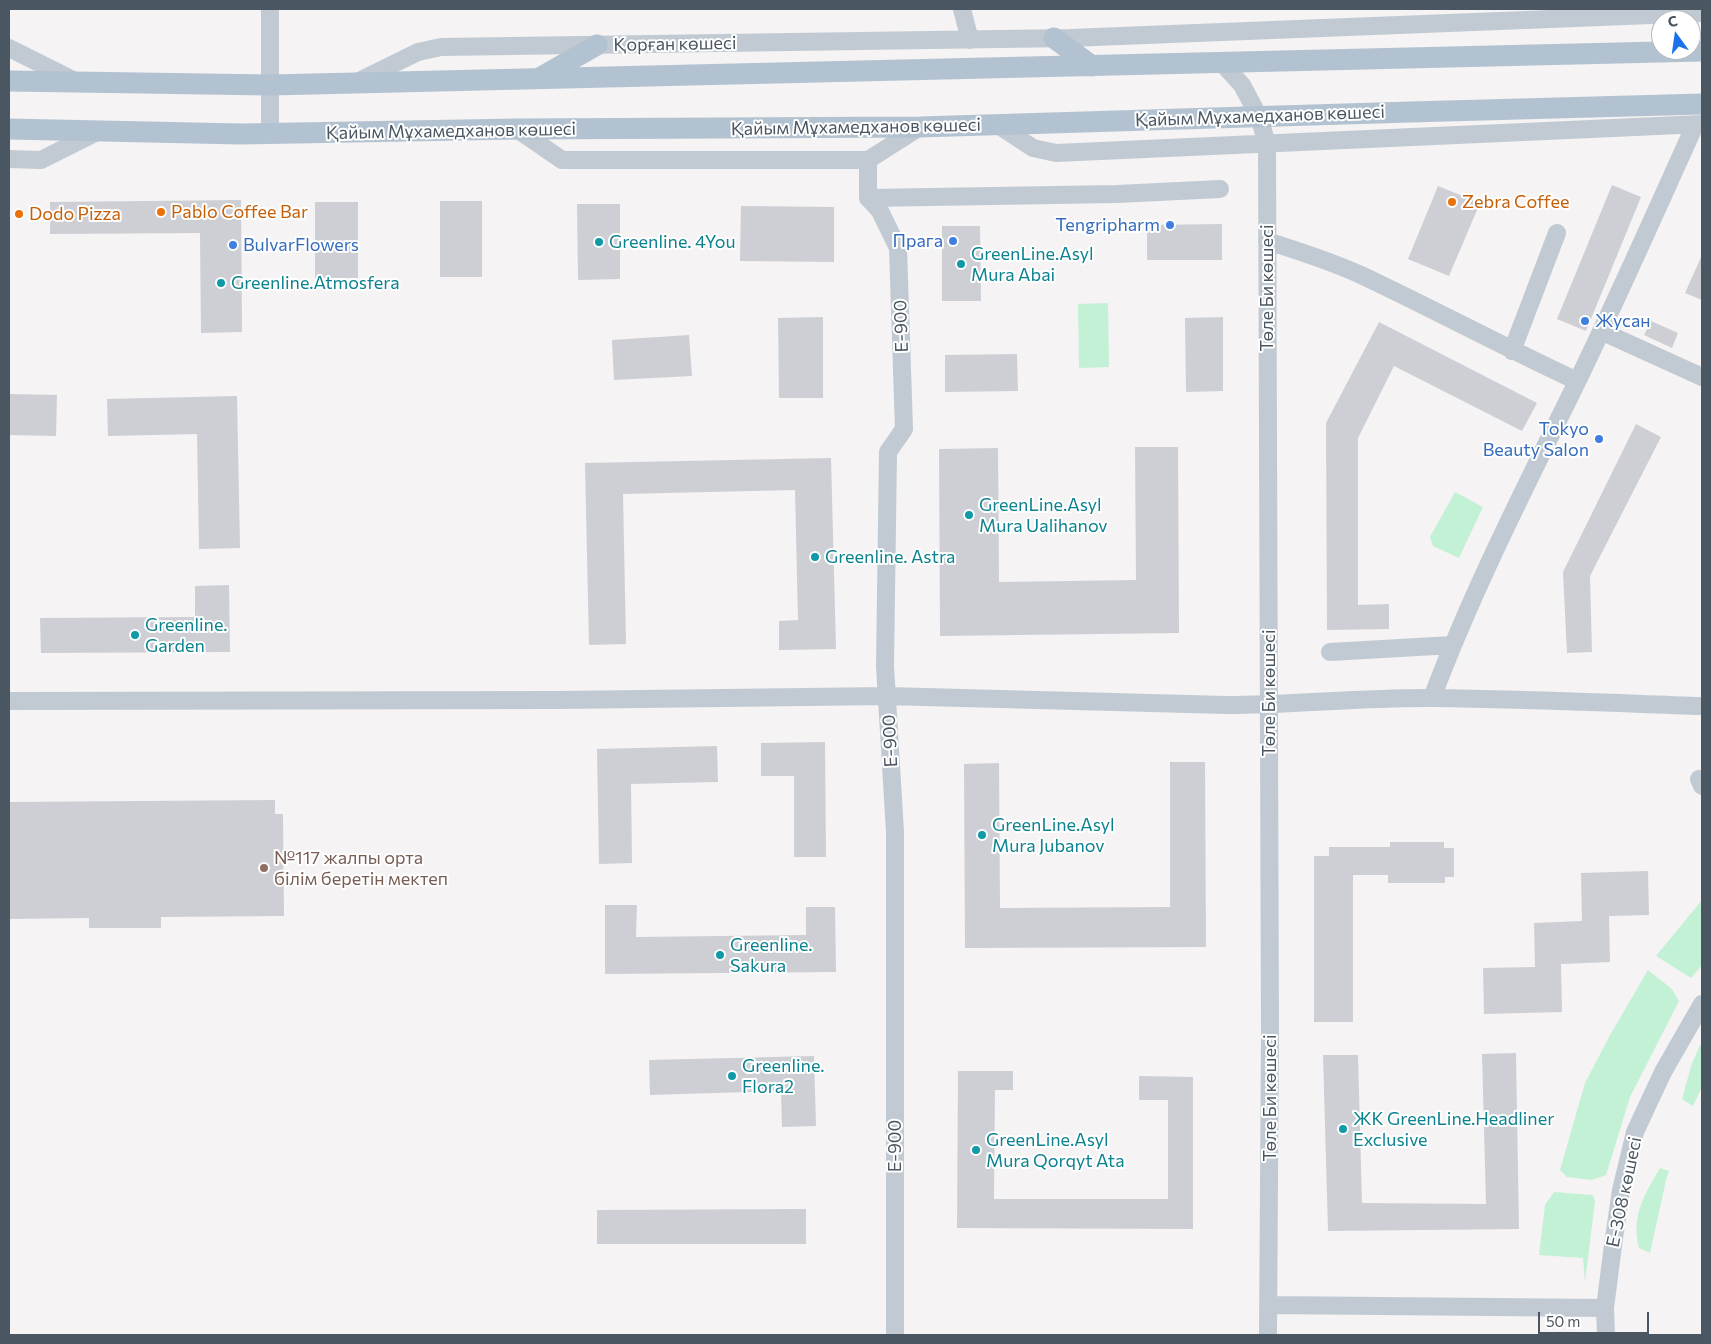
<!DOCTYPE html>
<html>
<head>
<meta charset="utf-8">
<style>
  body { margin:0 }
  #map { position:relative; width:1711px; height:1344px; overflow:hidden; background:#f5f3f3; font-family:Commissioner,sans-serif }
  canvas { display:block }
  .frame { position:absolute; inset:0; border:10px solid #4a5661; pointer-events:none }
  .north { position:absolute; left:1651px; top:10px; width:50px; height:50px; box-sizing:border-box; background:#fff; border:1px solid #b7bbc0; border-radius:50%; rotate:346deg; font-size:14px; font-weight:700; line-height:20px; text-align:center; color:#4a5661 }
  .north::after { content:''; display:block; margin:auto; width:18px; height:22px; background:#1a73e8; clip-path:polygon(50% 0,100% 100%,50% 72%,0 100%) }
  .scale { position:absolute; left:1538px; top:1312px; width:111px; height:22px; box-sizing:border-box; border:2px solid #4a5661; border-top:0; padding-left:6px; font-size:15px; line-height:18px; white-space:nowrap; color:#4a5661; -webkit-text-stroke:4px #fff; paint-order:stroke }
</style>
</head>
<body>
<div id="map">
<canvas width="1711" height="1344"></canvas>
<div class="frame"></div>
<div class="north">С</div>
<div class="scale">50 m</div>
</div>
<script>
const ctx = document.querySelector('canvas').getContext('2d');
ctx.lineJoin = 'round';
function fill(path, color) {
  ctx.fillStyle = color;
  ctx.fill(path, 'evenodd');
}
function stroke(path, color, width, dash) {
  ctx.strokeStyle = color;
  ctx.lineWidth = width;
  ctx.lineCap = dash ? 'butt' : 'round';
  ctx.setLineDash(dash || []);
  ctx.stroke(path);
}
function drawText(font, color, halo, rows, align = 'center') {
  ctx.font = font + ' Commissioner,sans-serif';
  ctx.lineWidth = 4;
  ctx.setLineDash([]);
  ctx.textBaseline = 'middle';
  ctx.strokeStyle = halo;
  ctx.fillStyle = color;
  for (const [text, x, y, turn = 0] of rows) {
    ctx.save();
    ctx.translate(x, y);
    ctx.rotate((+turn || 0) * Math.PI / 180);
    ctx.textAlign = isNaN(turn) ? turn : align;
    if (halo) ctx.strokeText(text, 0, 0);
    ctx.fillText(text, 0, 0);
    ctx.restore();
  }
}
const green = new Path2D(`
  M 1108,303 L 1109,367 L 1079,368 L 1078,304 Z
  M 1455,492 L 1483,507 L 1459,558 L 1433,546 L 1430,537 Z
  M 1702,900 L 1702,965 L 1691,978 L 1656,956 Z
  M 1648,970 L 1672,989 L 1679,1001 L 1630,1097 L 1606,1175 L 1592,1180 L 1567,1177 L 1560,1170 L 1585,1083 L 1609,1037 Z
  M 1702,1041 L 1702,1087 L 1693,1106 L 1682,1099 L 1692,1063 Z
  M 1660,1168 L 1669,1171 L 1666,1180 L 1650,1253 L 1639,1248 C 1631,1216 1644,1195 1660,1168 Z
  M 1554,1192 L 1593,1195 L 1595,1201 L 1585,1282 L 1583,1258 L 1539,1255 L 1545,1205 Z`);
const building = new Path2D(`
  M 1612,185 L 1641,197 L 1586,331 L 1557,319 Z
  M 1438,186 L 1480,203 L 1449,276 L 1408,259 Z
  M 241,200 L 242,332 L 201,333 L 200,233 L 50,234 L 50,202 Z
  M 440,201 L 482,201 L 482,277 L 440,277 Z
  M 315,202 L 358,202 L 358,278 L 315,278 Z
  M 577,204 L 620,204 L 620,279 L 578,280 Z
  M 741,206 L 834,207 L 834,262 L 740,261 Z
  M 1222,224 L 1222,260 L 1147,260 L 1147,225 Z
  M 942,226 L 980,226 L 981,301 L 942,301 Z
  M 1702,255 L 1702,300 L 1685,293 Z
  M 823,317 L 823,398 L 779,398 L 778,318 Z
  M 1223,317 L 1223,391 L 1186,392 L 1185,318 Z
  M 1651,321 L 1678,333 L 1672,348 L 1644,335 Z
  M 1379,322 L 1537,403 L 1522,431 L 1394,366 L 1358,438 L 1358,605 L 1389,604 L 1389,629 L 1327,630 L 1326,423 Z
  M 689,335 L 692,376 L 614,380 L 612,340 Z
  M 1017,354 L 1018,391 L 945,392 L 945,355 Z
  M 9,394 L 57,395 L 56,436 L 9,435 Z
  M 237,396 L 240,548 L 199,549 L 197,434 L 108,436 L 107,399 Z
  M 1636,424 L 1661,437 L 1590,576 L 1592,652 L 1567,653 L 1563,572 Z
  M 1135,447 L 1178,447 L 1179,633 L 940,636 L 939,449 L 998,448 L 999,582 L 1136,580 Z
  M 831,458 L 836,649 L 779,650 L 779,621 L 798,620 L 795,490 L 623,494 L 626,644 L 589,645 L 585,463 Z
  M 229,585 L 230,652 L 41,653 L 40,618 L 195,617 L 195,586 Z
  M 825,742 L 826,857 L 794,857 L 794,776 L 761,776 L 761,743 Z
  M 717,746 L 718,782 L 631,784 L 632,863 L 599,864 L 597,749 Z
  M 1170,762 L 1205,762 L 1206,947 L 965,948 L 964,764 L 999,763 L 1000,908 L 1170,907 Z
  M 275,800 L 275,814 L 283,814 L 284,916 L 161,917 L 161,928 L 89,928 L 89,918 L 9,919 L 9,802 Z
  M 1390,842 L 1444,842 L 1444,848 L 1454,848 L 1454,877 L 1445,877 L 1445,883 L 1388,883 L 1388,875 L 1353,875 L 1353,1022 L 1314,1022 L 1314,856 L 1329,856 L 1329,847 L 1390,847 Z
  M 1648,871 L 1649,915 L 1609,916 L 1610,962 L 1561,964 L 1562,1012 L 1484,1014 L 1483,968 L 1535,967 L 1534,923 L 1582,921 L 1581,873 Z
  M 605,905 L 637,905 L 636,937 L 806,935 L 806,907 L 835,907 L 836,972 L 605,974 Z
  M 1516,1053 L 1519,1229 L 1328,1231 L 1323,1055 L 1358,1055 L 1362,1203 L 1486,1204 L 1482,1054 Z
  M 814,1056 L 816,1126 L 782,1127 L 781,1091 L 650,1095 L 649,1060 Z
  M 958,1071 L 1013,1071 L 1013,1090 L 995,1090 L 994,1199 L 1168,1199 L 1168,1100 L 1139,1100 L 1139,1076 L 1193,1077 L 1193,1229 L 957,1228 Z
  M 806,1209 L 806,1244 L 597,1244 L 597,1210 Z`);
const minor = new Path2D(`
  M 270,9 L 270,132
  M 962,9 L 970,40
  M 9,48 L 75,81
  M 1222,63 L 1242,85 L 1259,117 L 1267,144 L 1270,1031 L 1268,1335
  M 355,83 L 418,52 L 441,47 L 1070,38 L 1702,13
  M 998,125 L 1033,148 L 1056,153 L 1702,124
  M 517,129 L 562,160 L 868,160 L 920,127
  M 9,159 L 41,160 L 101,130
  M 868,160 L 868,198 L 880,211 L 898,248 L 904,429 L 888,452 L 885,666 L 895,832 L 895,1335
  M 868,198 L 1117,194 L 1220,189
  M 1267,241 C 1299,251 1330,261 1361,275 C 1433,309 1504,347 1577,381
  M 1601,331 L 1702,377
  M 1512,351 L 1557,233
  M 1330,652 L 1452,645
  M 1432,698 C 1473,589 1526,486 1577,382 C 1618,297 1656,211 1695,125
  M 9,701 L 558,700 L 887,696 L 1226,705 C 1295,705 1364,697 1434,698 C 1523,699 1613,703 1702,706
  M 1699,779 L 1702,786
  M 1268,1305 L 1605,1308
  M 1606,1335 L 1605,1308 L 1613,1245 L 1621,1190 L 1635,1132 L 1663,1072 L 1702,1004`);
const major = new Path2D(`
  M 1054,38 L 1092,66
  M 541,77 L 597,45
  M 9,81 L 271,85 L 1702,51
  M 9,129 L 241,134 L 517,129 L 920,127 L 1410,112 L 1702,104`);
const markers = [
  [1452,202,5,"#e8710a"],
  [161,212,5,"#e8710a"],
  [19,214,5,"#e8710a"],
  [1170,225,5,"#3f7fe0"],
  [953,241,5,"#3f7fe0"],
  [599,242,5,"#0f9aa8"],
  [233,245,5,"#3f7fe0"],
  [961,264,5,"#0f9aa8"],
  [221,283,5,"#0f9aa8"],
  [1585,321,5,"#3f7fe0"],
  [1599,439,5,"#3f7fe0"],
  [969,515,5,"#0f9aa8"],
  [815,557,5,"#0f9aa8"],
  [135,635,5,"#0f9aa8"],
  [982,835,5,"#0f9aa8"],
  [264,868,5,"#8d6e63"],
  [720,955,5,"#0f9aa8"],
  [732,1076,5,"#0f9aa8"],
  [1343,1129,5,"#0f9aa8"],
  [976,1150,5,"#0f9aa8"]
];
const streetNames = [
  ["Қорған көшесі",675,44,-1],
  ["Қайым Мұхамедханов көшесі",1260,116,-2],
  ["Қайым Мұхамедханов көшесі",856,127,-1],
  ["Қайым Мұхамедханов көшесі",451,131,-1],
  ["Төле Би көшесі",1267,288,-90],
  ["E-900",901,326,-92],
  ["Төле Би көшесі",1269,693,-90],
  ["E-900",890,741,-93],
  ["Төле Би көшесі",1270,1098,-90],
  ["E-900",895,1146,-90],
  ["Е-308 көшесі",1624,1192,-78]
];
const foodNames = [
  ["Zebra Coffee",1462,202],
  ["Pablo Coffee Bar",171,212],
  ["Dodo Pizza",29,214]
];
const shopNames = [
  ["Tengripharm",1160,225],
  ["Прага",943,241],
  ["BulvarFlowers",243,245,"left"],
  ["Жусан",1595,321,"left"],
  ["Tokyo",1589,429],
  ["Beauty Salon",1589,450]
];
const cultureNames = [
  ["Greenline. 4You",609,242],
  ["GreenLine.Asyl",971,254],
  ["Mura Abai",971,275],
  ["Greenline.Atmosfera",231,283],
  ["GreenLine.Asyl",979,505],
  ["Mura Ualihanov",979,526],
  ["Greenline. Astra",825,557],
  ["Greenline.",145,625],
  ["Garden",145,646],
  ["GreenLine.Asyl",992,825],
  ["Mura Jubanov",992,846],
  ["Greenline.",730,945],
  ["Sakura",730,966],
  ["Greenline.",742,1066],
  ["Flora2",742,1087],
  ["ЖК GreenLine.Headliner",1353,1119],
  ["Exclusive",1353,1140],
  ["GreenLine.Asyl",986,1140],
  ["Mura Qorqyt Ata",986,1161]
];
const educationNames = [
  ["№117 жалпы орта",274,858],
  ["білім беретін мектеп",274,879]
];
fill(green, '#c3f1d5');
fill(building, '#cdcfd5');
stroke(minor, '#c1cad2', 18);
stroke(major, '#b3c2d1', 21);
for (const [x, y, r, color] of markers) {
  const dot = new Path2D();
  dot.arc(x, y, r, 0, 2 * Math.PI);
  ctx.fillStyle = color;
  ctx.fill(dot);
  stroke(dot, '#fff', 2);
}
drawText('18px', '#4a5661', '#fff', streetNames);
drawText('18px', '#c56008', '#fff', foodNames, 'left');
drawText('18px', '#366cbe', '#fff', shopNames, 'right');
drawText('18px', '#0d838f', '#fff', cultureNames, 'left');
drawText('18px', '#785e54', '#fff', educationNames, 'left');
</script>
</body>
</html>
